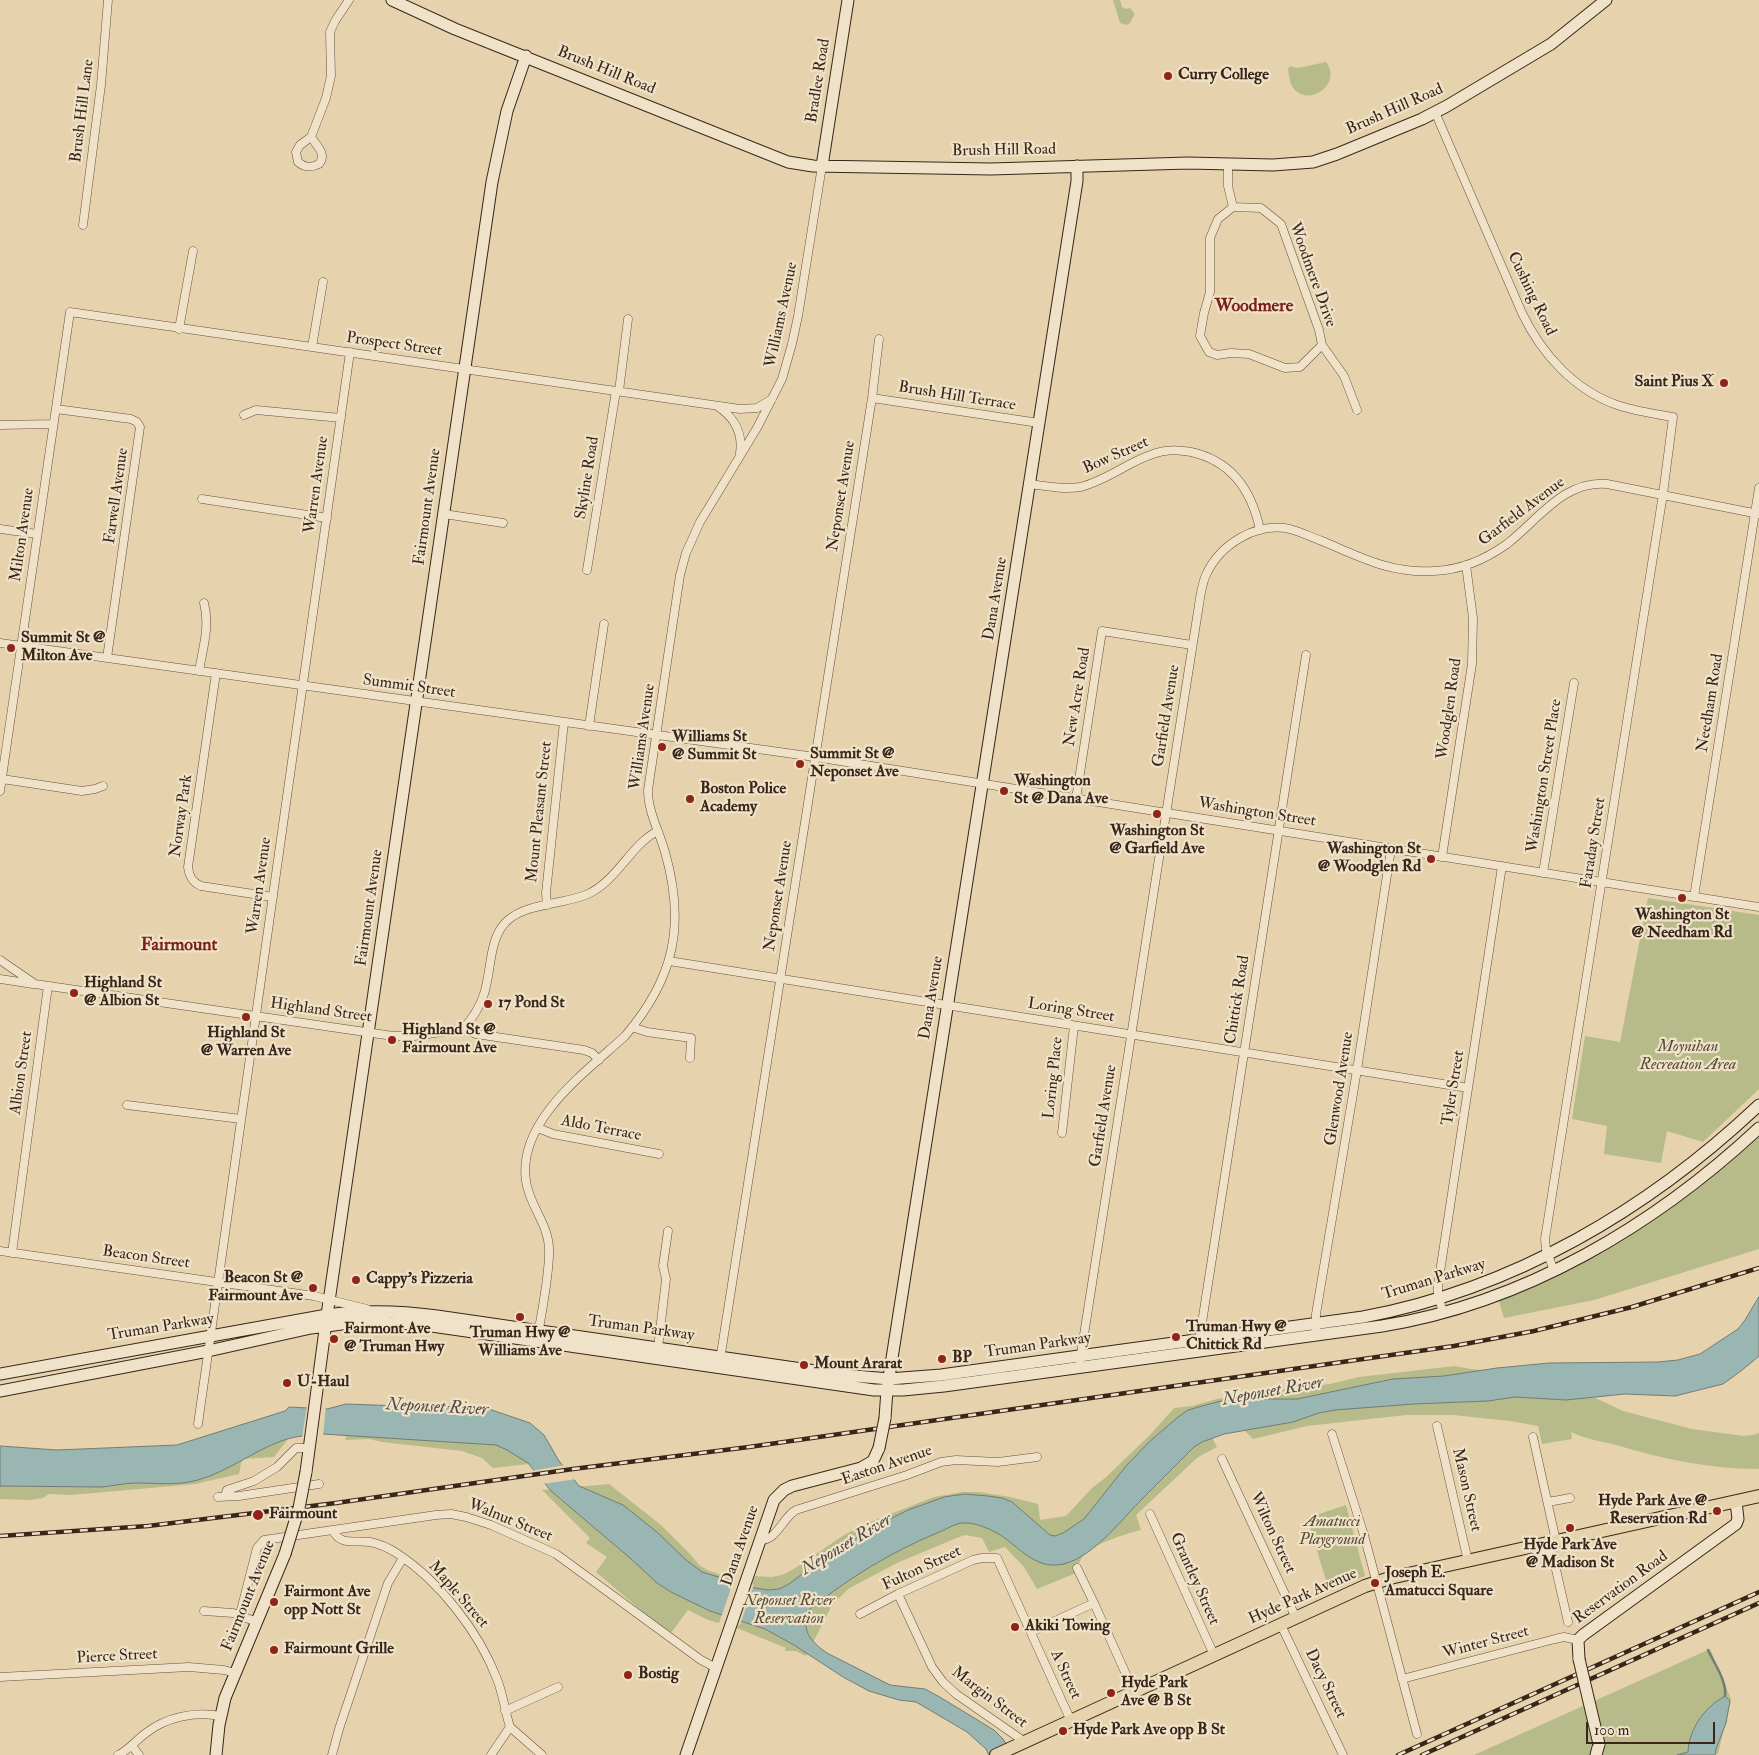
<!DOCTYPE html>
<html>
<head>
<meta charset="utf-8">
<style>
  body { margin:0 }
  #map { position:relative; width:1759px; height:1755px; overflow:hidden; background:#e6d2ac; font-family:"IM FELL Double Pica",serif }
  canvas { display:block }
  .scale { position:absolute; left:1586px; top:1722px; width:129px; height:22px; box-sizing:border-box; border:2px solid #392619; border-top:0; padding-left:6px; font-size:15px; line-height:18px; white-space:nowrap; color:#392619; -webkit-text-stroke:4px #efe2c9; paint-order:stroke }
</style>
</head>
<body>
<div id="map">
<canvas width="1759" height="1755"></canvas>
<div class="scale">100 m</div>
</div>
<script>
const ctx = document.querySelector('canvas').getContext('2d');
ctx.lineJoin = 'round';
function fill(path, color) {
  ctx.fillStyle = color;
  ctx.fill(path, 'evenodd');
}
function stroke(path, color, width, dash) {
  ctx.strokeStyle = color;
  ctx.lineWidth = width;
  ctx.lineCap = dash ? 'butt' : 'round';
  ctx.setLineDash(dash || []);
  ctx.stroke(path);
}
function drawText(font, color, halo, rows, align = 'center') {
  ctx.font = font + ' "IM FELL Double Pica",serif';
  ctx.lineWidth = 4.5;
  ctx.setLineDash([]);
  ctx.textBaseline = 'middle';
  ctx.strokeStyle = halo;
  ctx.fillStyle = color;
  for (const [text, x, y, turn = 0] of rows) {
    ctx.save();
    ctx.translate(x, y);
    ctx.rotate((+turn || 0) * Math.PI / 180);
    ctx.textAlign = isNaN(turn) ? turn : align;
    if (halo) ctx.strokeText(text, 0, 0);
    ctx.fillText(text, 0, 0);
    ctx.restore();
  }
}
const green = new Path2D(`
  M 1113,0 L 1120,0 L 1122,7 L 1126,9 L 1130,8 L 1135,14 L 1130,23 L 1126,25 L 1120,23 Z
  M 1326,62 C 1342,83 1312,105 1296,91 C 1290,86 1289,76 1288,69 L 1290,66 L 1298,68 Z
  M 1648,898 L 1759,915 L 1759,1089 L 1703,1142 L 1667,1131 L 1661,1163 L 1604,1154 L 1607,1126 L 1572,1119 L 1585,1036 L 1620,1042 Z
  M 1759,1136 L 1759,1249 L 1594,1300 L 1504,1318 L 1499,1301 C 1596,1262 1683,1207 1759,1136 Z
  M 1455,1366 L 1471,1369 L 1492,1371 L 1587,1394 L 1623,1411 L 1692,1429 L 1744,1436 L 1753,1435 L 1759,1433 L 1759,1469 C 1709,1469 1663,1459 1616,1445 C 1600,1441 1586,1439 1571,1432 L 1572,1439 L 1542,1444 L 1538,1426 L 1510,1421 L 1453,1415 L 1406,1415 L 1307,1426 L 1253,1439 L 1240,1426 L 1210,1433 L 1217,1447 L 1198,1457 L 1136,1515 L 1141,1530 C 1125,1534 1092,1544 1082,1557 C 1079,1562 1078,1568 1076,1573 L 1037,1589 L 1024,1567 L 1005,1547 L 989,1552 L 982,1538 L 965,1535 L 954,1539 L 897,1563 L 848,1589 L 832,1605 L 806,1656 L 796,1651 L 785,1651 L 786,1648 L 737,1628 L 755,1576 L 772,1577 L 782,1575 L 794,1569 L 844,1535 L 865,1524 L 934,1497 L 962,1492 L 979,1492 L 1010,1497 L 1038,1504 L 1040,1520 L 1066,1516 L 1091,1489 L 1105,1478 L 1150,1435 L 1174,1408 L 1192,1406 L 1217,1399 L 1267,1391 L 1330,1384 L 1359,1377 Z
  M 325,1420 L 465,1424 L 546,1462 L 493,1468 L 482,1458 L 462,1451 L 382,1442 L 369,1439 L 345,1440 L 347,1433 L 323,1434 Z
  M 288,1439 L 274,1457 L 242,1459 L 239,1474 L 195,1484 L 71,1495 L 49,1494 L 43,1498 L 29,1500 L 0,1499 L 0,1467 Z
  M 609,1484 L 661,1525 L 691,1555 L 699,1565 L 707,1570 L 727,1577 L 735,1578 L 719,1623 L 708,1620 L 688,1610 L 671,1633 L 656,1623 L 596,1572 L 607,1557 L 586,1543 L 590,1538 L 542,1490 Z
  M 1346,1505 L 1365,1576 L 1329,1590 L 1307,1518 Z
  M 1710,1649 L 1731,1699 L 1718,1754 L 1706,1755 L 1474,1755 Z`);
const water = new Path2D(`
  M 1759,1297 L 1759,1356 L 1741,1371 L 1723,1384 L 1675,1396 L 1625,1394 L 1566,1400 L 1515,1397 L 1488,1401 L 1414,1404 L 1335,1410 L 1319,1413 L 1293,1422 L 1224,1434 L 1202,1442 L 1194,1447 C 1177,1464 1160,1481 1143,1498 C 1122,1519 1089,1563 1057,1565 C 1031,1567 1015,1542 995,1532 C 985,1527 973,1522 962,1523 C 954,1524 945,1530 937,1533 C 891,1552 849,1578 810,1609 C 800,1630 810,1641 827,1653 L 890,1685 L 925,1689 L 938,1696 L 994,1730 L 1003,1739 L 1013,1755 L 989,1755 L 986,1749 L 967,1732 L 916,1702 L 899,1700 L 869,1691 L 843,1677 L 794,1645 L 765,1629 L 710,1611 L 671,1592 L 657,1583 L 630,1558 L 551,1491 L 528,1463 L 507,1450 L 496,1445 L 323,1434 C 309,1435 295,1436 281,1441 C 252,1452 227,1472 198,1480 C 177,1486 157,1483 136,1483 C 124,1483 114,1486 102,1487 L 0,1486 L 0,1446 L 57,1450 L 177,1445 L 285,1411 L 289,1407 L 327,1409 L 346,1404 L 429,1407 L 475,1406 L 486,1408 L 530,1423 L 544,1435 L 559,1461 L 579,1486 L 623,1505 L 657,1532 L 685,1559 L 702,1572 L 755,1588 L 768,1590 L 779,1589 L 789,1584 L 815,1564 L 874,1527 L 908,1510 L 944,1497 L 965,1494 L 988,1496 L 1002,1498 L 1012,1502 L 1050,1535 L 1055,1536 L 1063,1533 L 1084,1519 L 1126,1466 L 1149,1442 L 1178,1417 L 1188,1410 L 1202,1406 L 1221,1401 L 1245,1399 L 1297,1399 L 1393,1379 L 1444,1376 L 1497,1368 L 1549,1363 L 1658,1362 L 1678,1360 L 1700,1354 L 1738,1329 L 1745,1320 Z
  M 1725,1696 L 1730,1701 L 1726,1723 L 1716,1749 L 1715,1755 L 1677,1755 L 1688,1752 C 1689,1728 1705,1707 1725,1696 Z`);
const pier = new Path2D(`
  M 307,1405 L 326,1406 L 323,1436 L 302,1438 Z
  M 566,1465 L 577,1479 L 542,1484 L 531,1471 Z
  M 734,1579 L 754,1585 L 740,1625 L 721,1618 Z`);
const stream = new Path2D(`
  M 1708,1650 C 1714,1663 1727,1681 1725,1696`);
const street = new Path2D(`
  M 1435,112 L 1522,313 C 1541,353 1574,390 1617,405 C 1635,411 1655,414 1673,417 L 1663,494 L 1545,1239 L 1546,1249 L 1554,1271
  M 311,137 C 317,146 327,154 319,164 C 311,168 305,168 298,162 L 296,152 L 300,145 L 311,137 L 326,98 L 331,76 L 330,32 L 335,21 L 349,0
  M 1228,164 L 1228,186 L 1233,207 L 1218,219 L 1210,238 L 1210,292 L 1204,313 L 1200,336 L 1209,352 L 1217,355 L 1231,353 L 1249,354 L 1285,368 L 1300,367 L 1322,345 L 1319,330 L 1281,224 L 1261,208 L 1233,207
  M 83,225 L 101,85 L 108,0
  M 179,329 L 193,251
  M 1322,345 L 1344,376 L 1357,410
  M 312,347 L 323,282
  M 619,391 L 628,319
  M 872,398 L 1039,423
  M 717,406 C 734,417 743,433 740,453
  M 56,409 L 131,419 L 137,422 L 140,427 L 107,658
  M 244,415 L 256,410 L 341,418
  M 0,425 L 53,424
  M 1030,484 C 1046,486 1064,490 1080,487 C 1106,481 1128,462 1153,454 C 1166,449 1178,450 1191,452 C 1232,461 1252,491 1260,530
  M 202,499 L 327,518
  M 444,514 L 503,523
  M 0,529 L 37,534
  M 587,570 L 616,391
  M 0,643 L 815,757 L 1759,907
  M 199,671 C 203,648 210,626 204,603
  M 216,673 L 188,867 C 189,876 192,882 201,886 L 273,897
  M 589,726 L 604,624
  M 2,779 L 82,791 L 95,789 L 103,786
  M 0,791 L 70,312 L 740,409 L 757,408 L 772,399
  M 1076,799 L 1102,631 L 1192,645
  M 1442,857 L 1472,664 L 1473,618 L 1466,565
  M 1543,873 L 1574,683
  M 1694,897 L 1759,488
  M 547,905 L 546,893 L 564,722
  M 0,960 L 35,984 L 393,1036 L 414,1036 L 463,1029 L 476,1034 L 584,1050 L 592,1053 L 599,1060
  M 669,961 L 1468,1088
  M 0,979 L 33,984
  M 632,1027 L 647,1032 L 691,1038 L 690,1058
  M 463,1029 C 472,1019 480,1007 484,994 C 491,972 489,947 501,928 C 518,902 561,906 588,894 C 618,880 631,844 658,831
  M 127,1105 L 241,1119
  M 538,1128 L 553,1134 L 659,1154
  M 1062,1133 L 1074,1026
  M 0,1251 L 314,1296 L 367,1309
  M 12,1253 L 48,986
  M 1443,1313 L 1438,1294 L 1438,1285 L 1502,866
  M 1316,1328 L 1316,1314 L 1357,1070 L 1391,849
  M 538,1335 C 542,1309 550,1273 549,1248 C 548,1223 529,1205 526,1181 C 517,1121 586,1072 625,1036 C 674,979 686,925 665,852 C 659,831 648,812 648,790 L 680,575 L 686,553 L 700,522 L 757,428 L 782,379 L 792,344 L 798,316 L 822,166
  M 1199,1342 L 1306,655
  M 658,1348 L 666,1279 L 663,1266 L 668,1231
  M 720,1360 L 872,398 L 879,339
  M 1080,1360 L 1198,611 C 1200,599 1201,586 1206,575 C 1220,544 1256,522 1290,529 C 1301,532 1311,537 1322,541 C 1360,557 1391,574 1434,571 C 1460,570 1486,559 1507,544 C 1538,520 1564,480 1607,484 L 1759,514
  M 198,1424 L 350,352
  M 1437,1426 L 1468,1561
  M 1332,1434 L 1364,1535 L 1417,1734
  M 1533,1437 L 1556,1541
  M 1222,1459 L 1296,1618
  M 225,1496 L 227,1490 L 254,1481 L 277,1467 L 296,1448 L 309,1448
  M 218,1497 L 239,1496 L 319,1484
  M 1548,1502 L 1570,1498
  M 1150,1514 L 1214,1655
  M 333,1530 C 339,1546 356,1540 370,1542 C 380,1544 389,1548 398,1554 C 440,1582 479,1632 497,1679 C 503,1694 505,1711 510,1727
  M 760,1540 C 777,1541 782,1518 796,1510 L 907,1475 L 941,1462 L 956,1460 L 998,1462 L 1037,1457
  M 1534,1549 L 1552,1552 L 1568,1622
  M 1077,1568 L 1094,1603 L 1134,1692
  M 898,1594 L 932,1667 L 943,1682 L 956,1694 L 1025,1742
  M 204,1611 L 233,1613 L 257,1622
  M 240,1614 L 257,1548 L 264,1540 L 436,1515 L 451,1514 L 466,1517 L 491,1525 L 556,1554 L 701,1660 L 716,1668
  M 860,1614 L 898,1594 L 973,1560 L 982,1558 L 997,1558 L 1071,1721
  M 1281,1625 L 1343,1755
  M 1031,1632 L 1094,1603
  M 0,1677 L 189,1667 L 224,1670 L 235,1673
  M 1402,1679 L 1555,1639 L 1564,1637 L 1578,1640
  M 505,1711 L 558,1687
  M 510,1727 L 542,1755
  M 132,1746 L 139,1755
  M 118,1755 C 129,1750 136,1740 146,1733 C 166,1717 196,1711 220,1716
  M 332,1755 L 339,1729 L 388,1583 L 403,1558
  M 491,1755 L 510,1727`);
const secondary = new Path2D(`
  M 392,0 L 455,29 L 788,162 L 813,166 L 991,169 L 1188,163 L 1273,165 L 1313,162 L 1337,154 L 1422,119 L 1447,106 L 1551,44 L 1606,0
  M 822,166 L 848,0
  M 0,1374 L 327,1315 C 364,1310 400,1311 437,1316 L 843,1375 L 889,1379 L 941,1375 L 1363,1317 C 1514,1289 1649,1209 1759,1105
  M 0,1391 L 208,1351 L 311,1328 L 357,1322 L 418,1324 L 874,1390 L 903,1390 L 944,1386 L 1382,1326 C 1525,1303 1655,1225 1759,1128
  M 885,1418 L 887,1390 L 1077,181 L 1077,166
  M 306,1472 L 327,1315 L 492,182 L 507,111 L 526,56
  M 1579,1659 L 1578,1640 L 1583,1635 L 1736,1524 L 1738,1519 L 1736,1502
  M 216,1755 L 219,1725 L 225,1698 L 285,1554
  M 686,1755 L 774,1500 L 784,1490 L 792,1486 L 861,1468 L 873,1461 L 879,1448
  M 1596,1755 L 1599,1744`);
const primary = new Path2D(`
  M 996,1755 L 1365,1586 L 1390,1578 L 1759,1496`);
const rail = new Path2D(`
  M 0,1536 L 148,1526 L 336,1503 L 573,1469 L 749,1447 L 1454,1346 L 1534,1331 L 1632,1307 L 1759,1268
  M 1398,1755 L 1759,1592
  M 1422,1755 L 1759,1603`);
const secondaryBridge = new Path2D(`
  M 879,1448 L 885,1418
  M 285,1554 L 299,1508 L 306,1472
  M 1579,1659 L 1599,1744`);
const markers = [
  [1168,76,5,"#8f2418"],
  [1724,383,5,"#8f2418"],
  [11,648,5,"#8f2418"],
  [662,747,5,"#8f2418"],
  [800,764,5,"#8f2418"],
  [1004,791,5,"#8f2418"],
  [690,799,5,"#8f2418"],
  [1157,814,5,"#8f2418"],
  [1431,859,5,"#8f2418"],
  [1682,898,5,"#8f2418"],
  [74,993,5,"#8f2418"],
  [488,1004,5,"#8f2418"],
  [246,1017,5,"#8f2418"],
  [392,1040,5,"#8f2418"],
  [356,1280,5,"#8f2418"],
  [313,1288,5,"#8f2418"],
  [520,1317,5,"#8f2418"],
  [1176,1337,5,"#8f2418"],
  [334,1339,5,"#8f2418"],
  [942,1359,5,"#8f2418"],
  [804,1365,5,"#8f2418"],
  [287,1383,5,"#8f2418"],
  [1717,1511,5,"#8f2418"],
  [258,1515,6,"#8f2418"],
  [1570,1528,5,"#8f2418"],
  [1375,1583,5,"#8f2418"],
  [274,1602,5,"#8f2418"],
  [1015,1627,5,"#8f2418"],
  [274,1650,5,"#8f2418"],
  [628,1675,5,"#8f2418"],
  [1111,1693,5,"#8f2418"],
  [1063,1731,5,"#8f2418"]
];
const streetNames = [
  ["Brush Hill Road",606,71,22],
  ["Bradlee Road",819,81,-81],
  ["Brush Hill Road",1395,110,-24],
  ["Brush Hill Lane",83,111,-83],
  ["Brush Hill Road",1004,151,-1],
  ["Woodmere Drive",1312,275,70],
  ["Cushing Road",1531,294,64],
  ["Williams Avenue",782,315,-78],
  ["Prospect Street",394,345,8],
  ["Brush Hill Terrace",957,397,9],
  ["Bow Street",1116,456,-24],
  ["Skyline Road",588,478,-81],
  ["Warren Avenue",317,485,-82],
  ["Farwell Avenue",117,496,-82],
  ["Neponset Avenue",842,496,-81],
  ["Fairmount Avenue",428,507,-82],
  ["Garfield Avenue",1522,512,-37],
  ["Milton Avenue",23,535,-82],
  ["Dana Avenue",996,599,-81],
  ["Summit Street",409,687,8],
  ["New Acre Road",1078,697,-81],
  ["Needham Road",1711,703,-81],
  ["Woodglen Road",1450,709,-82],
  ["Garfield Avenue",1167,716,-81],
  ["Williams Avenue",643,737,-82],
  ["Washington Street Place",1545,776,-81],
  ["Mount Pleasant Street",540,812,-84],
  ["Washington Street",1257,813,9],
  ["Norway Park",182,816,-82],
  ["Faraday Street",1594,843,-81],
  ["Warren Avenue",260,886,-82],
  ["Neponset Avenue",779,896,-81],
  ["Fairmount Avenue",370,908,-82],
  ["Dana Avenue",932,998,-81],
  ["Chittick Road",1238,1000,-81],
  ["Highland Street",321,1011,8],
  ["Loring Street",1071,1011,9],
  ["Albion Street",22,1073,-82],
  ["Loring Place",1054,1078,-84],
  ["Tyler Street",1454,1088,-81],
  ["Glenwood Avenue",1340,1089,-81],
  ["Garfield Avenue",1104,1116,-81],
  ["Aldo Terrace",601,1129,11],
  ["Beacon Street",146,1258,8],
  ["Truman Parkway",1434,1280,-17],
  ["Truman Parkway",161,1328,-9],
  ["Truman Parkway",641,1329,8],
  ["Truman Parkway",1038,1346,-8],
  ["Easton Avenue",887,1466,-19],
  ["Mason Street",1466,1490,77],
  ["Walnut Street",510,1521,22],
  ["Wilton Street",1272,1533,65],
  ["Dana Avenue",741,1546,-71],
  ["Fulton Street",922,1569,-25],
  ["Grantley Street",1194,1579,66],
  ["Reservation Road",1621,1588,-36],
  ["Maple Street",458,1595,49],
  ["Fairmount Avenue",249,1596,-68],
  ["Hyde Park Avenue",1303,1597,-24],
  ["Winter Street",1486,1643,-15],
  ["Pierce Street",117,1657,-3],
  ["A Street",1065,1675,65],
  ["Dacy Street",1325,1684,64],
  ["Margin Street",989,1698,37]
];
const poiNames = [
  ["Curry College",1178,76],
  ["Saint Pius X",1714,383,"right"],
  ["Summit St @",21,639],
  ["Milton Ave",21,657],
  ["Williams St",672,738],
  ["@ Summit St",672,756],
  ["Summit St @",810,755],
  ["Neponset Ave",810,773],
  ["Washington",1014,782],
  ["St @ Dana Ave",1014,800],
  ["Boston Police",700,790],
  ["Academy",700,808],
  ["Washington St",1157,832,"center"],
  ["@ Garfield Ave",1157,850,"center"],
  ["Washington St",1421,850,"right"],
  ["@ Woodglen Rd",1421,868,"right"],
  ["Washington St",1682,916,"center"],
  ["@ Needham Rd",1682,934,"center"],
  ["Highland St",84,984],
  ["@ Albion St",84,1002],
  ["17 Pond St",498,1004],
  ["Highland St @",402,1031],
  ["Fairmount Ave",402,1049],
  ["Highland St",246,1034,"center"],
  ["@ Warren Ave",246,1052,"center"],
  ["Beacon St @",303,1279,"right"],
  ["Fairmount Ave",303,1297,"right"],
  ["Cappy's Pizzeria",366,1280],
  ["Truman Hwy @",1186,1328],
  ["Chittick Rd",1186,1346],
  ["Fairmont Ave",344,1330],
  ["@ Truman Hwy",344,1348],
  ["Truman Hwy @",520,1334,"center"],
  ["Williams Ave",520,1352,"center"],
  ["BP",952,1359],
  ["Mount Ararat",814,1365],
  ["U-Haul",297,1383],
  ["Hyde Park Ave @",1707,1502,"right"],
  ["Reservation Rd",1707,1520,"right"],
  ["Fairmount",269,1515],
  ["Hyde Park Ave",1570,1546,"center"],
  ["@ Madison St",1570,1564,"center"],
  ["Joseph E.",1385,1574],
  ["Amatucci Square",1385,1592],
  ["Fairmont Ave",284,1593],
  ["opp Nott St",284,1611],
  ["Akiki Towing",1025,1627],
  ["Fairmount Grille",284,1650],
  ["Bostig",638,1675],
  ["Hyde Park",1121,1684],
  ["Ave @ B St",1121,1702],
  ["Hyde Park Ave opp B St",1073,1731]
];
const parkNames = [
  ["Moynihan",1688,1048],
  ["Recreation Area",1688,1066],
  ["Amatucci",1332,1523],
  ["Playground",1332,1541],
  ["Neponset River",789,1602],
  ["Reservation",789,1620]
];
const neighbourhoodNames = [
  ["Woodmere",1254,307],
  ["Fairmount",179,946]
];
const waterNames = [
  ["Neponset River",1273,1392,-10],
  ["Neponset River",437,1408,3],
  ["Neponset River",847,1545,-31]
];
fill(green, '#b6bb89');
fill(water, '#99b6b2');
stroke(water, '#737c75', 1);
fill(pier, '#e6d2ac');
stroke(stream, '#737c75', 2.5);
stroke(street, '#64513e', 9);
stroke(secondary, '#392619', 13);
stroke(primary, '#392619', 14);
stroke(street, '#efe2c9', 8);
stroke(secondary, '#efe2c9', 11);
stroke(primary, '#e6d2ac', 12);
stroke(rail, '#392619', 4.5);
stroke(rail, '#efe2c9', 2.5, [8]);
stroke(secondaryBridge, '#392619', 13, []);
stroke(secondaryBridge, '#efe2c9', 11);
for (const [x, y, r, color] of markers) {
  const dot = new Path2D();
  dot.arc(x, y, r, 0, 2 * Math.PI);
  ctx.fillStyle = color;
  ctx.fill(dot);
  stroke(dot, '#efe2c9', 2);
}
drawText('16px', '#392619', '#efe2c9', streetNames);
drawText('bold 16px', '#392619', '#efe2c9', poiNames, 'left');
drawText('italic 16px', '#584b35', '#efe2c9', parkNames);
drawText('bold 18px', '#7a1f14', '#efe2c9', neighbourhoodNames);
drawText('italic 18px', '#514a3f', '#efe2c9', waterNames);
</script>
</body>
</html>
